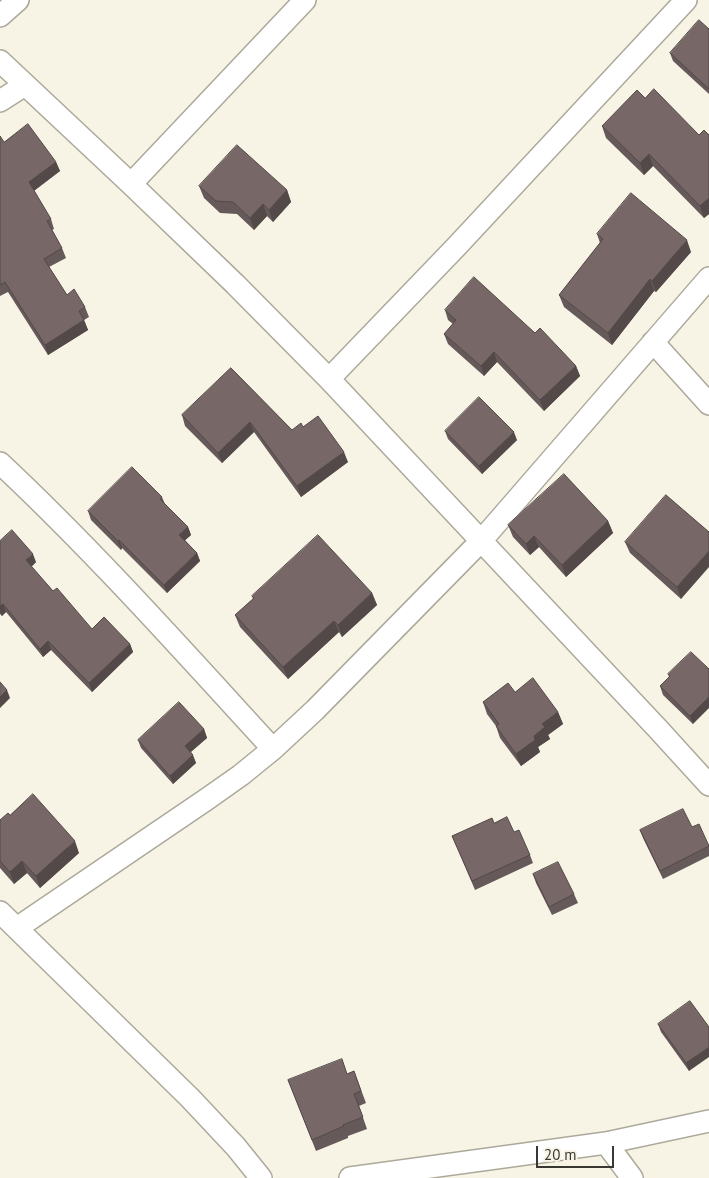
<!DOCTYPE html>
<html>
<head>
<meta charset="utf-8">
<style>
  body { margin:0 }
  #map { position:relative; width:709px; height:1178px; overflow:hidden; background:#f7f4e6; font-family:"PT Sans",sans-serif }
  canvas { display:block }
  .scale { position:absolute; left:536px; top:1146px; width:78px; height:22px; box-sizing:border-box; border:2px solid #383732; border-top:0; padding-left:6px; font-size:15px; line-height:18px; white-space:nowrap; color:#383732; -webkit-text-stroke:4px #f7f4e6; paint-order:stroke }
</style>
</head>
<body>
<div id="map">
<canvas width="709" height="1178"></canvas>
<div class="scale">20 m</div>
</div>
<script>
const ctx = document.querySelector('canvas').getContext('2d');
ctx.lineJoin = 'round';
function stroke(path, color, width, dash) {
  ctx.strokeStyle = color;
  ctx.lineWidth = width;
  ctx.lineCap = dash ? 'butt' : 'round';
  ctx.setLineDash(dash || []);
  ctx.stroke(path);
}
function fill(path, color) {
  ctx.fillStyle = color;
  ctx.fill(path, 'evenodd');
}
const minor = new Path2D(`
  M 0,16 L 18,0
  M 0,61 L 131,184 L 235,284 L 329,379 L 658,729 L 709,785
  M 0,101 L 25,85
  M 131,184 L 305,0
  M 653,342 L 709,404
  M 329,379 L 456,247 L 686,0
  M 0,463 C 96,553 184,652 273,749
  M 0,912 L 190,1098 L 236,1147 L 261,1178
  M 17,928 L 207,799 L 241,775 L 273,749 L 315,710 L 481,541 L 709,278
  M 606,1143 L 632,1178
  M 350,1178 L 606,1143 L 709,1121`);
const wall = new Path2D(`
  M 709,29 L 709,94 L 673,61 L 670,53 Z
  M 645,98 L 699,135 L 709,135 L 709,214 L 704,218 L 653,166 L 644,175 L 606,138 L 602,126 Z
  M 0,136 L 4,142 L 56,162 L 60,171 L 34,191 L 51,219 L 54,229 L 52,230 L 62,248 L 66,258 L 49,267 L 67,295 L 85,307 L 89,317 L 84,320 L 88,330 L 48,355 L 8,292 L 0,296 Z
  M 199,186 L 287,190 L 291,202 L 273,222 L 267,216 L 254,230 L 237,214 L 220,213 L 204,198 Z
  M 597,234 L 691,252 L 656,292 L 654,291 L 612,345 L 564,307 L 559,295 L 600,243 Z
  M 445,310 L 535,333 L 576,366 L 580,376 L 544,411 L 497,362 L 484,376 L 448,344 L 444,334 L 453,324 L 448,320 Z
  M 231,368 L 292,430 L 303,427 L 348,462 L 301,497 L 254,432 L 222,463 L 185,426 L 182,415 Z
  M 445,431 L 517,440 L 482,474 L 448,439 Z
  M 162,497 L 165,504 L 188,527 L 191,535 L 185,540 L 197,553 L 200,561 L 167,593 L 122,548 L 121,550 L 91,520 L 88,511 Z
  M 608,521 L 613,533 L 566,577 L 539,547 L 530,555 L 513,537 L 508,525 Z
  M 709,532 L 681,599 L 630,553 L 625,542 Z
  M 0,541 L 36,562 L 31,567 L 53,591 L 92,629 L 130,644 L 133,652 L 92,692 L 51,650 L 43,657 L 6,612 L 2,616 L 0,614 Z
  M 372,593 L 377,605 L 342,637 L 339,632 L 288,679 L 240,627 L 235,615 L 253,599 L 252,596 Z
  M 709,669 L 693,724 L 663,695 L 660,686 L 669,677 L 668,674 Z
  M 515,692 L 558,712 L 563,724 L 548,735 L 550,739 L 538,747 L 540,752 L 521,766 L 500,738 L 496,726 L 487,714 L 483,702 Z
  M 204,729 L 207,738 L 191,752 L 196,763 L 173,784 L 141,748 L 138,740 Z
  M 10,815 L 79,853 L 40,888 L 27,873 L 14,884 L 0,868 L 0,820 Z
  M 494,823 L 530,855 L 533,863 L 475,890 L 452,836 Z
  M 640,830 L 709,845 L 709,856 L 663,879 L 643,838 Z
  M 533,874 L 574,894 L 578,903 L 552,915 L 536,883 Z
  M 658,1024 L 709,1027 L 689,1071 L 661,1032 Z
  M 354,1071 L 366,1103 L 359,1106 L 367,1129 L 348,1136 L 348,1138 L 316,1151 L 288,1080 L 347,1074 Z`);
const shadedWall = new Path2D(`
  M 649,154 L 653,166 L 644,175 L 640,163 Z
  M 56,162 L 60,171 L 32,192 L 29,182 Z
  M 287,190 L 291,202 L 273,222 L 269,210 Z
  M 709,198 L 709,214 L 704,218 L 700,206 Z
  M 263,204 L 267,216 L 254,230 L 250,218 Z
  M 687,240 L 691,252 L 656,292 L 652,281 Z
  M 650,279 L 654,291 L 612,345 L 608,333 Z
  M 84,320 L 88,330 L 48,355 L 45,345 Z
  M 494,352 L 497,362 L 484,376 L 481,366 Z
  M 576,366 L 580,376 L 544,411 L 540,400 Z
  M 250,422 L 254,432 L 222,463 L 218,453 Z
  M 514,432 L 517,440 L 482,474 L 479,466 Z
  M 344,452 L 348,462 L 301,497 L 297,486 Z
  M 608,521 L 613,533 L 566,577 L 562,565 Z
  M 188,527 L 191,535 L 182,543 L 179,535 Z
  M 534,536 L 539,547 L 530,555 L 526,544 Z
  M 119,540 L 122,548 L 121,550 L 118,541 Z
  M 709,551 L 709,567 L 681,599 L 677,587 Z
  M 197,553 L 200,561 L 167,593 L 164,585 Z
  M 33,554 L 36,562 L 29,569 L 26,560 Z
  M 372,593 L 377,605 L 342,637 L 338,625 Z
  M 3,604 L 6,612 L 2,616 L 0,612 L 0,606 Z
  M 334,621 L 339,632 L 288,679 L 283,667 Z
  M 48,641 L 51,650 L 43,657 L 40,649 Z
  M 130,644 L 133,652 L 92,692 L 89,683 Z
  M 7,690 L 10,698 L 0,708 L 0,697 Z
  M 709,697 L 709,708 L 693,724 L 690,716 Z
  M 558,712 L 563,724 L 548,735 L 550,739 L 538,747 L 540,752 L 521,766 L 516,754 L 534,736 L 542,724 Z
  M 204,729 L 207,738 L 188,754 L 185,746 Z
  M 193,755 L 196,763 L 173,784 L 170,776 Z
  M 75,841 L 79,853 L 40,888 L 36,876 Z
  M 22,861 L 27,873 L 14,884 L 10,872 Z
  M 709,1047 L 709,1057 L 689,1071 L 686,1063 Z`);
const building = new Path2D(`
  M 699,20 L 709,29 L 709,89 L 670,53 Z
  M 654,89 L 699,135 L 704,130 L 709,135 L 709,198 L 700,206 L 649,154 L 640,163 L 602,126 L 637,90 L 645,98 Z
  M 28,124 L 56,162 L 29,182 L 51,219 L 47,221 L 62,248 L 44,259 L 67,295 L 74,289 L 85,307 L 79,311 L 84,320 L 45,345 L 5,282 L 0,285 L 0,136 L 4,142 Z
  M 237,145 L 287,190 L 269,210 L 263,204 L 250,218 L 233,202 L 216,201 L 199,186 Z
  M 631,193 L 687,240 L 652,281 L 650,279 L 608,333 L 559,295 L 603,239 L 597,234 Z
  M 474,277 L 535,333 L 540,328 L 576,366 L 540,400 L 494,352 L 481,366 L 444,334 L 456,320 L 445,310 Z
  M 231,368 L 292,430 L 301,423 L 303,427 L 318,416 L 344,452 L 297,486 L 250,422 L 218,453 L 182,415 Z
  M 479,397 L 514,432 L 479,466 L 445,431 Z
  M 132,467 L 162,497 L 160,499 L 188,527 L 179,535 L 197,553 L 164,585 L 119,540 L 118,541 L 88,511 Z
  M 564,474 L 608,521 L 562,565 L 534,536 L 526,544 L 508,525 Z
  M 666,495 L 709,532 L 709,551 L 677,587 L 625,542 Z
  M 12,530 L 33,554 L 26,560 L 53,591 L 57,588 L 92,629 L 104,617 L 130,644 L 89,683 L 48,641 L 40,649 L 3,604 L 0,606 L 0,541 Z
  M 318,535 L 372,593 L 338,625 L 334,621 L 283,667 L 235,615 L 254,598 L 252,596 Z
  M 691,652 L 709,669 L 709,697 L 690,716 L 660,686 L 670,676 L 668,674 Z
  M 533,678 L 558,712 L 542,724 L 545,727 L 534,736 L 535,740 L 516,754 L 496,726 L 499,724 L 483,702 L 508,683 L 515,692 Z
  M 0,682 L 7,690 L 0,697 Z
  M 179,702 L 204,729 L 185,746 L 193,755 L 170,776 L 138,740 Z
  M 33,794 L 75,841 L 36,876 L 22,861 L 10,872 L 0,861 L 0,820 L 8,813 L 10,815 Z
  M 683,809 L 692,827 L 699,824 L 709,846 L 660,871 L 640,830 Z
  M 507,817 L 514,832 L 519,830 L 530,855 L 472,881 L 452,836 L 492,818 L 494,823 Z
  M 558,862 L 574,894 L 549,907 L 533,874 Z
  M 690,1001 L 709,1027 L 709,1047 L 686,1063 L 658,1024 Z
  M 342,1059 L 347,1074 L 354,1071 L 361,1091 L 354,1094 L 363,1117 L 343,1125 L 344,1126 L 312,1140 L 288,1080 Z`);
stroke(minor, '#aca99b', 24);
stroke(minor, '#fff', 21);
fill(wall, '#665959');
fill(shadedWall, '#534948');
fill(building, '#776867');
stroke(building, '#534948', 1);
</script>
</body>
</html>
